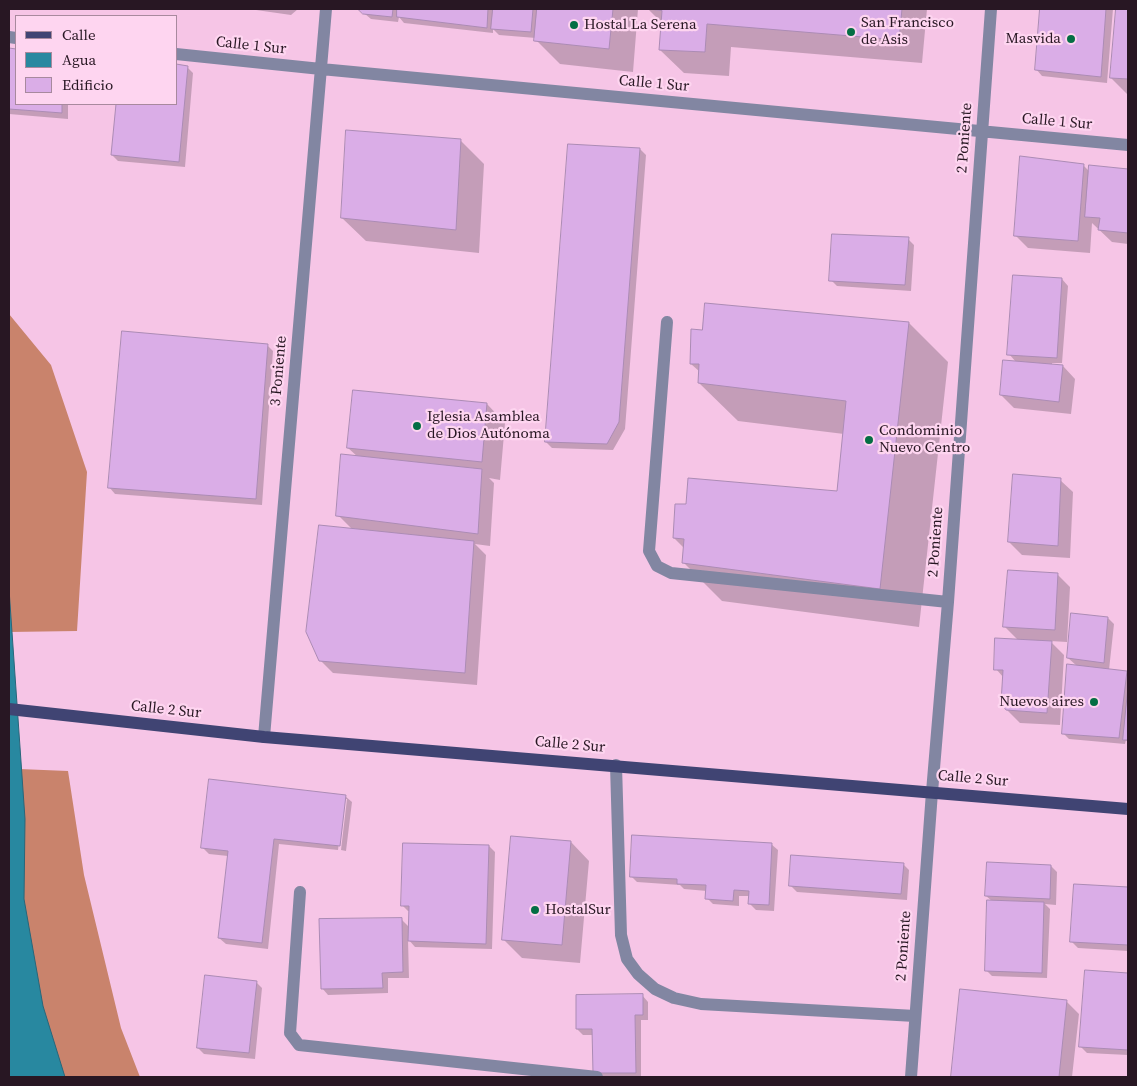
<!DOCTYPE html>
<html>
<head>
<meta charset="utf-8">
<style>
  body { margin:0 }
  #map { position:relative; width:1137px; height:1086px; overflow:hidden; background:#f6c5e6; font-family:"Source Serif 4",serif }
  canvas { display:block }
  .frame { position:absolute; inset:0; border:10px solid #281723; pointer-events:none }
  .legend { position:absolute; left:15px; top:15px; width:162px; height:90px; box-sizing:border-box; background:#fed5f0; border:1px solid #a8899e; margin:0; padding:6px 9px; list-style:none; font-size:15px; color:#281723 }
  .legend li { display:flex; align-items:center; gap:10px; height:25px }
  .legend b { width:25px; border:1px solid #a8899e }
</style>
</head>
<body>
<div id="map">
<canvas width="1137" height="1086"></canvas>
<div class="frame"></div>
<ul class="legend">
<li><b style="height:6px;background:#404473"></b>Calle</li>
<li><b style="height:14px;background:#2888a0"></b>Agua</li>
<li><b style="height:14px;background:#daade7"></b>Edificio</li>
</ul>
</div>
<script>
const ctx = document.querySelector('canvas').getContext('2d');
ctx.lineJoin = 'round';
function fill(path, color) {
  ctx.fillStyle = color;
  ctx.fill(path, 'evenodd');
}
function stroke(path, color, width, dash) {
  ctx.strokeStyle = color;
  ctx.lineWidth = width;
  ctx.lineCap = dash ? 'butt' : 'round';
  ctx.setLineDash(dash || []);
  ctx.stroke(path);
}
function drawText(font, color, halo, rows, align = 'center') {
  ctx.font = font + ' "Source Serif 4",serif';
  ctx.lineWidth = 4.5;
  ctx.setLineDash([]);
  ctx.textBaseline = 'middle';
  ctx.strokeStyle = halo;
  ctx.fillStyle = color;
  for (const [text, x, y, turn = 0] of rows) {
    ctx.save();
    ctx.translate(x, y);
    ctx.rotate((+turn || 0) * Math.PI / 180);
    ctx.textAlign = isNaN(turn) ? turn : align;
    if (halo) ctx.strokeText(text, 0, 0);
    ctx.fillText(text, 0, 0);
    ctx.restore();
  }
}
const forest = new Path2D(`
  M 9,314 L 51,365 L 87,472 L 77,631 L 9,632 Z
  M 9,768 L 19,769 L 68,771 L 84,875 L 121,1028 L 140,1077 L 9,1077 Z`);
const water = new Path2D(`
  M 9,589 L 25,819 L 24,899 L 43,1006 L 65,1077 L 9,1077 Z`);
const shadow = new Path2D(`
  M 249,9 L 298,9 L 291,15 Z
  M 359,9 L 638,9 L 633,72 L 560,64 L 536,40 L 536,38 L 499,35 L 493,29 L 493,33 L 404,23 L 399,17 L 398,22 L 371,19 Z
  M 648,9 L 927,9 L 922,63 L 731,47 L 729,76 L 684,73 L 660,50 L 662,23 Z
  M 1041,9 L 1113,9 L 1107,83 L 1042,76 L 1036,69 Z
  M 1117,9 L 1128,9 L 1128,95 L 1111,78 Z
  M 9,50 L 16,50 L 16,104 L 68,104 L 68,119 L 9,114 Z
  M 187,67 L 193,73 L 185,167 L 118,161 L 112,155 L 117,104 L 176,104 Z
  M 460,140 L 484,164 L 479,253 L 366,241 L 342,218 Z
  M 640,149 L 646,155 L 625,429 L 613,450 L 552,448 L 546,442 Z
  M 1083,165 L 1090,172 L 1090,167 L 1128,170 L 1128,244 L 1112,242 L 1092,223 L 1090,253 L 1028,248 L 1015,235 Z
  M 908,239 L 914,245 L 911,291 L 837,286 L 831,280 Z
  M 1062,279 L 1068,286 L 1062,363 L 1052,363 L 1052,365 L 1063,366 L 1075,379 L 1071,414 L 1014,408 L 1001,395 L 1016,362 L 1009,354 Z
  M 706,304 L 909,323 L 948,362 L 919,627 L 722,601 L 683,562 L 684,548 L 674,538 L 838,493 L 844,434 L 738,421 L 699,383 L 700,372 L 691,364 L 703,331 Z
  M 267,345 L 273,351 L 262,505 L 115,494 L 109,487 Z
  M 487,404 L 505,423 L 500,480 L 489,478 L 494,483 L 490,546 L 475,544 L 486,555 L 477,685 L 333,673 L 320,660 L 352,529 L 338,515 L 358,457 L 348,448 Z
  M 1060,480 L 1073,492 L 1070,558 L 1022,555 L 1009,542 Z
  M 1057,574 L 1070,587 L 1067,642 L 1050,641 L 1064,655 L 1060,725 L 1020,723 L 1007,710 L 1004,678 L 996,669 L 1019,641 L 1005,627 Z
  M 1108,618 L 1114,624 L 1109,670 L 1126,672 L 1128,675 L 1128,743 L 1126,740 L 1125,744 L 1069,739 L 1063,733 L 1077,666 L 1068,658 Z
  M 345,796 L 352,802 L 346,851 L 341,850 L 347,799 L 344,799 L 338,850 L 279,844 L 268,949 L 226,944 L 219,938 L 228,856 L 209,854 L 203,848 Z
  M 571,842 L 589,861 L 580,963 L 522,958 L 503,939 Z
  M 771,844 L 778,850 L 774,911 L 756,910 L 750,904 L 750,896 L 739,896 L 739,906 L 713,904 L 707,898 L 707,891 L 684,889 L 680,885 L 637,882 L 631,876 Z
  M 489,846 L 495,852 L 492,949 L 415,947 L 408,939 L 409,978 L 388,978 L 388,993 L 328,995 L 322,988 L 401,919 L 409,927 L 410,911 L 408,911 L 402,905 Z
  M 903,864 L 909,870 L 907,900 L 797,892 L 790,885 Z
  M 1051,866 L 1057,872 L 1056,905 L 1045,904 L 1050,909 L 1047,978 L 992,976 L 986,970 L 992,901 L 986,896 Z
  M 1075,885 L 1128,888 L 1128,951 L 1078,948 L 1072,942 Z
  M 1086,972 L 1128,975 L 1128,1055 L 1087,1053 L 1080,1046 Z
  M 256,982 L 262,988 L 255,1059 L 204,1054 L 198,1048 Z
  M 961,990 L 1066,1001 L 1079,1014 L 1072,1077 L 952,1077 Z
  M 642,995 L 648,1002 L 648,1020 L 641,1020 L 641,1077 L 599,1077 L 594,1035 L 583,1035 L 577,1029 Z`);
const building = new Path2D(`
  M 358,9 L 393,9 L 392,17 L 363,14 Z
  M 397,9 L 488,9 L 487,28 L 397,17 Z
  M 493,9 L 533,9 L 531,32 L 491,29 Z
  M 537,9 L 613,9 L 609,49 L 534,41 Z
  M 649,9 L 902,9 L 899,40 L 707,24 L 705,52 L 659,50 L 662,11 Z
  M 1040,9 L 1106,9 L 1101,77 L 1035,70 Z
  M 1116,9 L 1128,9 L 1128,79 L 1110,78 Z
  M 9,48 L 16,49 L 16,104 L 62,104 L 62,113 L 9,109 Z
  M 176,64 L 188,66 L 179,162 L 111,155 L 116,104 L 176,104 Z
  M 346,130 L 461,139 L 456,230 L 341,218 Z
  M 568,144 L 640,148 L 619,422 L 607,444 L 545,442 Z
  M 1020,156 L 1084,164 L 1078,241 L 1014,236 Z
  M 1089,165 L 1128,169 L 1128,233 L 1098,230 L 1100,218 L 1085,217 Z
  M 832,234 L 909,237 L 905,285 L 829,281 Z
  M 1013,275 L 1062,278 L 1057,358 L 1007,355 Z
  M 705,303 L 909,322 L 880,589 L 682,563 L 684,539 L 673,538 L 675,504 L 686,504 L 688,478 L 837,491 L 846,401 L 698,383 L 699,364 L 690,364 L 691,329 L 702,330 Z
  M 122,331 L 268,344 L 256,499 L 108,488 Z
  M 1003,360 L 1063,365 L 1059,402 L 1000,395 Z
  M 353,390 L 487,403 L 482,462 L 347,448 Z
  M 341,454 L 482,469 L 478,534 L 336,516 Z
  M 1013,474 L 1061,478 L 1058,546 L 1008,542 Z
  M 319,525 L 474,541 L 465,673 L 319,661 L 306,632 Z
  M 1008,570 L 1058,573 L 1055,630 L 1003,627 Z
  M 1071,613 L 1108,617 L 1104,663 L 1067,658 Z
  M 995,638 L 1052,641 L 1047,713 L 1006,710 L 1001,703 L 1003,670 L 994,670 Z
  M 1067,664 L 1127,671 L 1119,738 L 1062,734 Z
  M 1128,687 L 1128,740 L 1123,740 Z
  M 209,779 L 346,795 L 340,846 L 274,839 L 262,943 L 218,938 L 228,851 L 201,848 Z
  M 632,835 L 772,843 L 769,905 L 748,904 L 749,891 L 734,890 L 733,901 L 705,899 L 706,885 L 677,884 L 677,879 L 630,877 Z
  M 511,836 L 571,841 L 562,945 L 502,940 Z
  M 403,843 L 489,845 L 486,944 L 408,941 L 409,906 L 401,906 Z
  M 791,855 L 904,863 L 901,894 L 789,886 Z
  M 987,862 L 1051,865 L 1050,899 L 985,896 Z
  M 1074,884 L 1128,887 L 1128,945 L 1070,942 Z
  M 987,900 L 1044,902 L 1042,973 L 985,971 Z
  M 402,918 L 403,972 L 382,973 L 383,988 L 321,989 L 319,919 Z
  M 1085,970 L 1128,973 L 1128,1050 L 1079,1047 Z
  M 205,975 L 257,981 L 249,1053 L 197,1048 Z
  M 960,989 L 1067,1000 L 1059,1077 L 951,1077 Z
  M 643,994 L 643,1015 L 635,1015 L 636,1073 L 593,1073 L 592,1029 L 576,1029 L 576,995 Z`);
const minor = new Path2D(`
  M 9,37 L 16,38
  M 176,54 L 321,69 L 1128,145
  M 667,322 L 649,551 L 657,566 L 671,573 L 948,602
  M 264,737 L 326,9
  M 616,765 L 621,935 L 627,959 L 638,974 L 655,989 L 674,998 L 701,1004 L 915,1016
  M 300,892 L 290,1033 L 299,1045 L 597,1077
  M 911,1077 L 932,792 L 948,602 L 991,9`);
const major = new Path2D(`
  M 9,709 L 264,737 L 1128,809`);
const markers = [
  [574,25,5,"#046e44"],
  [851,32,5,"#046e44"],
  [1071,39,5,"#046e44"],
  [417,426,5,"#046e44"],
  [869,440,5,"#046e44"],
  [1094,702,5,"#046e44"],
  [535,910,5,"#046e44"]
];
const poiNames = [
  ["San Francisco",861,23],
  ["de Asis",861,40],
  ["Hostal La Serena",584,25],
  ["Masvida",1061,39,"right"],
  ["Iglesia Asamblea",427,417],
  ["de Dios Autónoma",427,434],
  ["Condominio",879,431],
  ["Nuevo Centro",879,448],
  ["Nuevos aires",1084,702,"right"],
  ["HostalSur",545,910]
];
const streetNames = [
  ["Calle 1 Sur",251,46,6],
  ["Calle 1 Sur",654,84,5],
  ["Calle 1 Sur",1057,122,5],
  ["2 Poniente",965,138,-86],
  ["3 Poniente",279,371,-85],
  ["2 Poniente",936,542,-86],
  ["Calle 2 Sur",166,710,6],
  ["Calle 2 Sur",570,745,5],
  ["Calle 2 Sur",973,779,5],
  ["2 Poniente",904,946,-86]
];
fill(forest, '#c9836c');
fill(water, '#2888a0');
stroke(water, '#28667a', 1);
fill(shadow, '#0003');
fill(building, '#daade7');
stroke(building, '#ab8bb4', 1);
stroke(minor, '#8286a2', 12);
stroke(major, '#404473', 12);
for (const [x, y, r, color] of markers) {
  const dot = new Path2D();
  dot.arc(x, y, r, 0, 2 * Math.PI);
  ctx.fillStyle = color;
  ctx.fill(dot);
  stroke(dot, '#fed5f0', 2);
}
drawText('15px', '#281723', '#fed5f0', poiNames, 'left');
drawText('15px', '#281723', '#fed5f0', streetNames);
</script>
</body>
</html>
